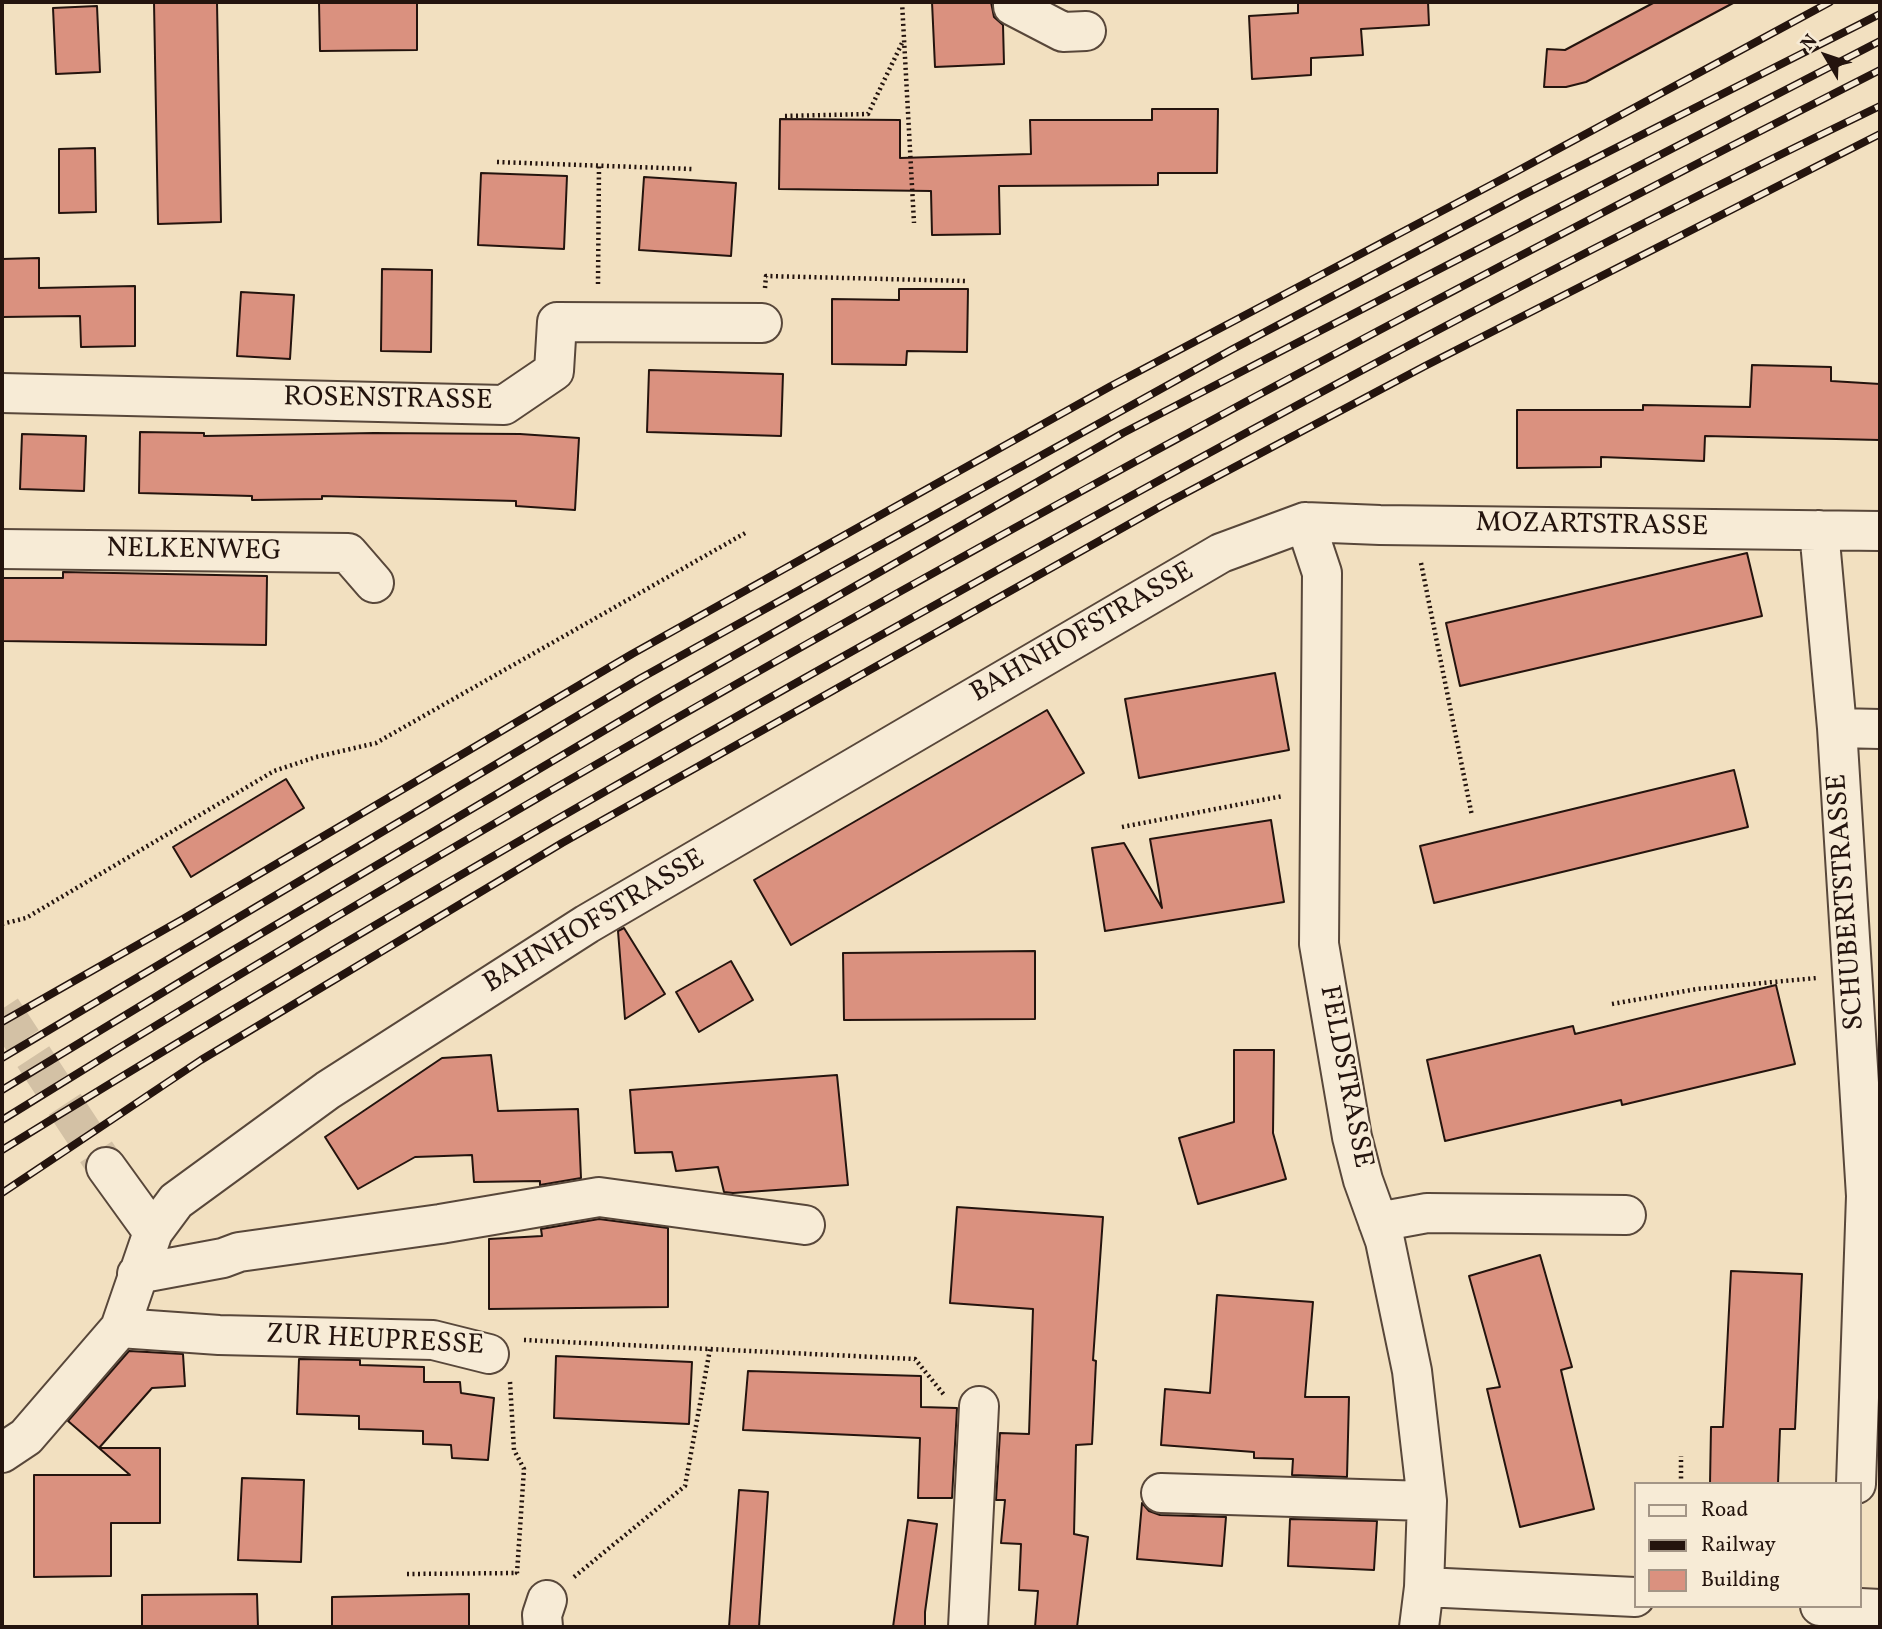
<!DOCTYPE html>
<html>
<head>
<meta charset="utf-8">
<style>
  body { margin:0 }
  #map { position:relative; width:1882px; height:1629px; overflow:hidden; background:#f2e0c0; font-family:Vollkorn,serif }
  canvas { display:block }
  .frame { position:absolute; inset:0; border:4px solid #24140e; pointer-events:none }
  .legend { position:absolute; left:1634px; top:1482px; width:228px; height:126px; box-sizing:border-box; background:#f7ebd6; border:2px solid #a39586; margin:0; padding:9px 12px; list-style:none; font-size:21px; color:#24140e }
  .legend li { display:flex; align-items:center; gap:14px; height:35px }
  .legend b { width:35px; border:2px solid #a39586 }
  .north { position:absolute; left:1791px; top:21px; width:70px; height:70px; -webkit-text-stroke:5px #f7ebd6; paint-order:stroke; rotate:309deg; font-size:19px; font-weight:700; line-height:28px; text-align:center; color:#24140e }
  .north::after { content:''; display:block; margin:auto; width:24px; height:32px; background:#24140e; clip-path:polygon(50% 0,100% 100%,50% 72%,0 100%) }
</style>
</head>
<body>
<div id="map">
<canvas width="1882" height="1629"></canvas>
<div class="frame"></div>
<ul class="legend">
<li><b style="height:9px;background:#f7ebd6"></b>Road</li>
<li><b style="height:9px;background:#24140e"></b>Railway</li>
<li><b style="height:19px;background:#da917f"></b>Building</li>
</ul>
<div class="north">N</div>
</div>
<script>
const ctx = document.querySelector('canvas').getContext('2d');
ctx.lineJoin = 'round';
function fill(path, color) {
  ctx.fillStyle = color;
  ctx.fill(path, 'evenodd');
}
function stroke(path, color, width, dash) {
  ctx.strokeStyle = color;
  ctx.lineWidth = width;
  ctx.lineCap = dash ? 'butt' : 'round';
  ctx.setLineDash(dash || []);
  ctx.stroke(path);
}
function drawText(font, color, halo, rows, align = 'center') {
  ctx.font = font + ' Vollkorn,serif';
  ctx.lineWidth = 5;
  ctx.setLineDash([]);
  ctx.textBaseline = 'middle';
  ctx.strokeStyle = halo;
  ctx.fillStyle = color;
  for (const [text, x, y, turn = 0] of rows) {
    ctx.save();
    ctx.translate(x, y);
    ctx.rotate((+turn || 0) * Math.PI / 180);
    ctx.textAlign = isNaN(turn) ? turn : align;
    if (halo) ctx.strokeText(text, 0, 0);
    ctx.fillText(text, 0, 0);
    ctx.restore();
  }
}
const building = new Path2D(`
  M 154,2 L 217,2 L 221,222 L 158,224 Z
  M 319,2 L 417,2 L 417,50 L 320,51 Z
  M 932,2 L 991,2 L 994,17 L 1003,25 L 1004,64 L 935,67 Z
  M 1298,2 L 1428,2 L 1429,25 L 1361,29 L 1363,55 L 1311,58 L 1311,75 L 1252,79 L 1249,16 L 1298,13 Z
  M 1655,2 L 1735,2 L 1586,82 L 1566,87 L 1544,87 L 1547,49 L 1565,50 Z
  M 97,6 L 100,72 L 56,74 L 53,8 Z
  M 1152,109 L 1218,109 L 1217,173 L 1158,173 L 1158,185 L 999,186 L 1000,234 L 932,235 L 931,191 L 779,189 L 780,119 L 900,120 L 900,158 L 1031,154 L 1030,120 L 1152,120 Z
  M 95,148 L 96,212 L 59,213 L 59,149 Z
  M 481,173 L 567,176 L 564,249 L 478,245 Z
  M 644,177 L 736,183 L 731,256 L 639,250 Z
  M 39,258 L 39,288 L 135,286 L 135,346 L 81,347 L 80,316 L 2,317 L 2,259 Z
  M 382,269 L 432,270 L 431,352 L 381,351 Z
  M 899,289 L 968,289 L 967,352 L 907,351 L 906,365 L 832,364 L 832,299 L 899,300 Z
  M 241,292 L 294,295 L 290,359 L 237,356 Z
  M 1752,365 L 1831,367 L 1831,381 L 1880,384 L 1880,440 L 1705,436 L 1704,461 L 1601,457 L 1601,467 L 1517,468 L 1517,410 L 1643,410 L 1643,405 L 1750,407 Z
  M 649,370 L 783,374 L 781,436 L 647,432 Z
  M 140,432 L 204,433 L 204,436 L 374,433 L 520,434 L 579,438 L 575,510 L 516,506 L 516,501 L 322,496 L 322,499 L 252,500 L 252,496 L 139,493 Z
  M 22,434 L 86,436 L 84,491 L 20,489 Z
  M 1747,553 L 1762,616 L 1460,686 L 1446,623 Z
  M 63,572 L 267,576 L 266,645 L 2,641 L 2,578 L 63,578 Z
  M 1275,673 L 1289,750 L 1139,778 L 1125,699 Z
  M 1047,710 L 1084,773 L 791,945 L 754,880 Z
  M 1734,770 L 1748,827 L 1434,903 L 1420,846 Z
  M 286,779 L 304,808 L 191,877 L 173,847 Z
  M 1271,820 L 1284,902 L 1105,931 L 1092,848 L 1124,843 L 1162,908 L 1150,839 Z
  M 624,928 L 665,994 L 625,1019 L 618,931 Z
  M 1035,951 L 1035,1019 L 844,1020 L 843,953 Z
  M 731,961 L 753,1000 L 699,1032 L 676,992 Z
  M 1776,985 L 1795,1064 L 1622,1105 L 1621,1100 L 1445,1141 L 1427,1060 L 1573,1026 L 1575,1034 Z
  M 1234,1050 L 1274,1050 L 1273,1133 L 1286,1179 L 1198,1204 L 1179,1138 L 1234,1122 Z
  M 491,1055 L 498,1111 L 578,1109 L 581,1178 L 540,1185 L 540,1181 L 474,1182 L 472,1155 L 415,1157 L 358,1189 L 325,1137 L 442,1058 Z
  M 837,1075 L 848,1185 L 733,1193 L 724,1192 L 718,1167 L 676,1171 L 672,1152 L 635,1153 L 630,1090 Z
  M 957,1207 L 1103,1217 L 1093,1360 L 1096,1361 L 1092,1444 L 1076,1445 L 1074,1534 L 1088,1537 L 1077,1627 L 1035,1627 L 1038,1591 L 1019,1590 L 1021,1544 L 1001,1543 L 1005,1500 L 996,1500 L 1000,1433 L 1029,1434 L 1033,1309 L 950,1303 Z
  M 599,1219 L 668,1228 L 668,1307 L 489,1309 L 489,1239 L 542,1236 L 541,1229 Z
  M 1540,1255 L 1572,1367 L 1561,1370 L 1594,1509 L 1520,1527 L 1487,1389 L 1500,1387 L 1469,1276 Z
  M 1731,1271 L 1802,1274 L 1795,1429 L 1780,1429 L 1778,1484 L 1710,1484 L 1711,1427 L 1723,1427 Z
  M 1217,1295 L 1313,1302 L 1305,1397 L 1349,1397 L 1347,1477 L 1292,1475 L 1293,1459 L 1254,1458 L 1254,1452 L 1161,1445 L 1165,1389 L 1210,1393 Z
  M 129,1351 L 183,1354 L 185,1386 L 152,1388 L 99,1448 L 68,1421 Z
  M 556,1356 L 692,1362 L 689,1424 L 554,1418 Z
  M 299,1359 L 360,1360 L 360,1365 L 424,1367 L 424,1382 L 460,1382 L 461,1393 L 494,1398 L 488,1460 L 452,1458 L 451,1445 L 423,1444 L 423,1431 L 359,1429 L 359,1416 L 297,1414 Z
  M 748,1371 L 921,1376 L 921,1407 L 957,1408 L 952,1498 L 918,1498 L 920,1438 L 743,1430 Z
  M 99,1448 L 160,1448 L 160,1523 L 111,1523 L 111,1576 L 34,1577 L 34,1475 L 130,1475 Z
  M 242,1478 L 304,1480 L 301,1562 L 238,1560 Z
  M 739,1490 L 768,1492 L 759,1627 L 729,1627 Z
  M 1142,1503 L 1149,1511 L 1160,1515 L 1226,1517 L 1222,1566 L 1137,1559 Z
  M 1290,1519 L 1377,1521 L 1374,1570 L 1288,1566 Z
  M 908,1520 L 937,1524 L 925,1612 L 925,1627 L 893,1627 Z
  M 257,1594 L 258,1627 L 142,1627 L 142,1595 Z
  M 469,1594 L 469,1627 L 332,1627 L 332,1597 Z`);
const minorTunnel = new Path2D(`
  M 2,1009 L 106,1167`);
const path = new Path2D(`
  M 902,2 L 914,223
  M 785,116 L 868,114 L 903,41
  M 497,162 L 692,169
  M 598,284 L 599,166
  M 765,288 L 766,276 L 966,281
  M 1421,563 L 1472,816
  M 1122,827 L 1283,796
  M 2,924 L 26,918 L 274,771 L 316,757 L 376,743 L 747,532
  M 1612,1004 L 1697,989 L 1817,978
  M 524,1340 L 915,1359 L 945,1396
  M 510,1382 L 514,1450 L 524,1469 L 517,1573 L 520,1575
  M 1681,1484 L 1681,1456
  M 407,1574 L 517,1573
  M 574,1577 L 685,1486 L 710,1349`);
const minor = new Path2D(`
  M 1013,2 L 1013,6 L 1063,32 L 1086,31
  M 2,393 L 504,405 L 554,371 L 557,322 L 762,323
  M 1305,522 L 1322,573 L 1319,944 L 1352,1137 L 1363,1180 L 1385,1241 L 1412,1371 L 1427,1501 L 1424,1587 L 1419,1627
  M 1819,530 L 1837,728 L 1866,1196 L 1856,1484
  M 2,549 L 348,553 L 374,583
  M 1837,728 L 1880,729
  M 106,1167 L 153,1232
  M 1378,1222 L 1427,1213 L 1626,1215
  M 137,1274 L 223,1258 L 239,1252 L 440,1224 L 599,1197 L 805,1225
  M 120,1328 L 219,1335 L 433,1340 L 489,1354
  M 2,1453 L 26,1437 L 120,1328 L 153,1232 L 176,1201 L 328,1090 L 587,924 L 1221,553 L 1305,522 L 1380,525 L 1880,531
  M 1161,1493 L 1427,1501
  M 1424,1587 L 1635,1597
  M 1820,1606 L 1880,1609
  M 543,1627 L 542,1615 L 547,1600
  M 968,1627 L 979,1406`);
const rail = new Path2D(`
  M 2,1022 L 183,919 L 632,654 L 1111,386 L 1508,176 L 1830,2
  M 2,1058 L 641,678 L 1231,350 L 1523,195 L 1880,14
  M 2,1090 L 208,965 L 654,701 L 1123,433 L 1880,41
  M 2,1120 C 611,742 1240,395 1880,70
  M 2,1150 C 311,959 626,777 944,600 C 1252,427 1563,259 1880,106
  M 2,1193 L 201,1060 L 562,843 L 1165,504 L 1425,366 L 1880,134`);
const streetNames = [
  ["ROSENSTRASSE",388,401,1],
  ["MOZARTSTRASSE",1592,527,1],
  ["NELKENWEG",194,552,1],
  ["BAHNHOFSTRASSE",1083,634,-30],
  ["SCHUBERTSTRASSE",1848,902,-94],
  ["BAHNHOFSTRASSE",595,923,-31],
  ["FELDSTRASSE",1344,1077,79],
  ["ZUR HEUPRESSE",375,1342,3]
];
fill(building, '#da917f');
stroke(building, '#24140e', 2);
stroke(minorTunnel, '#d3c1a5', 38, [38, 19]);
stroke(minor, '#58473a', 42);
stroke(path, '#24140e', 4.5, [2, 3.5]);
stroke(minor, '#f7ebd6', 38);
stroke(rail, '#24140e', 8);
stroke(rail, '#f7ebd6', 5, [16]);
drawText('28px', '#24140e', '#f7ebd6', streetNames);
</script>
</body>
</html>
